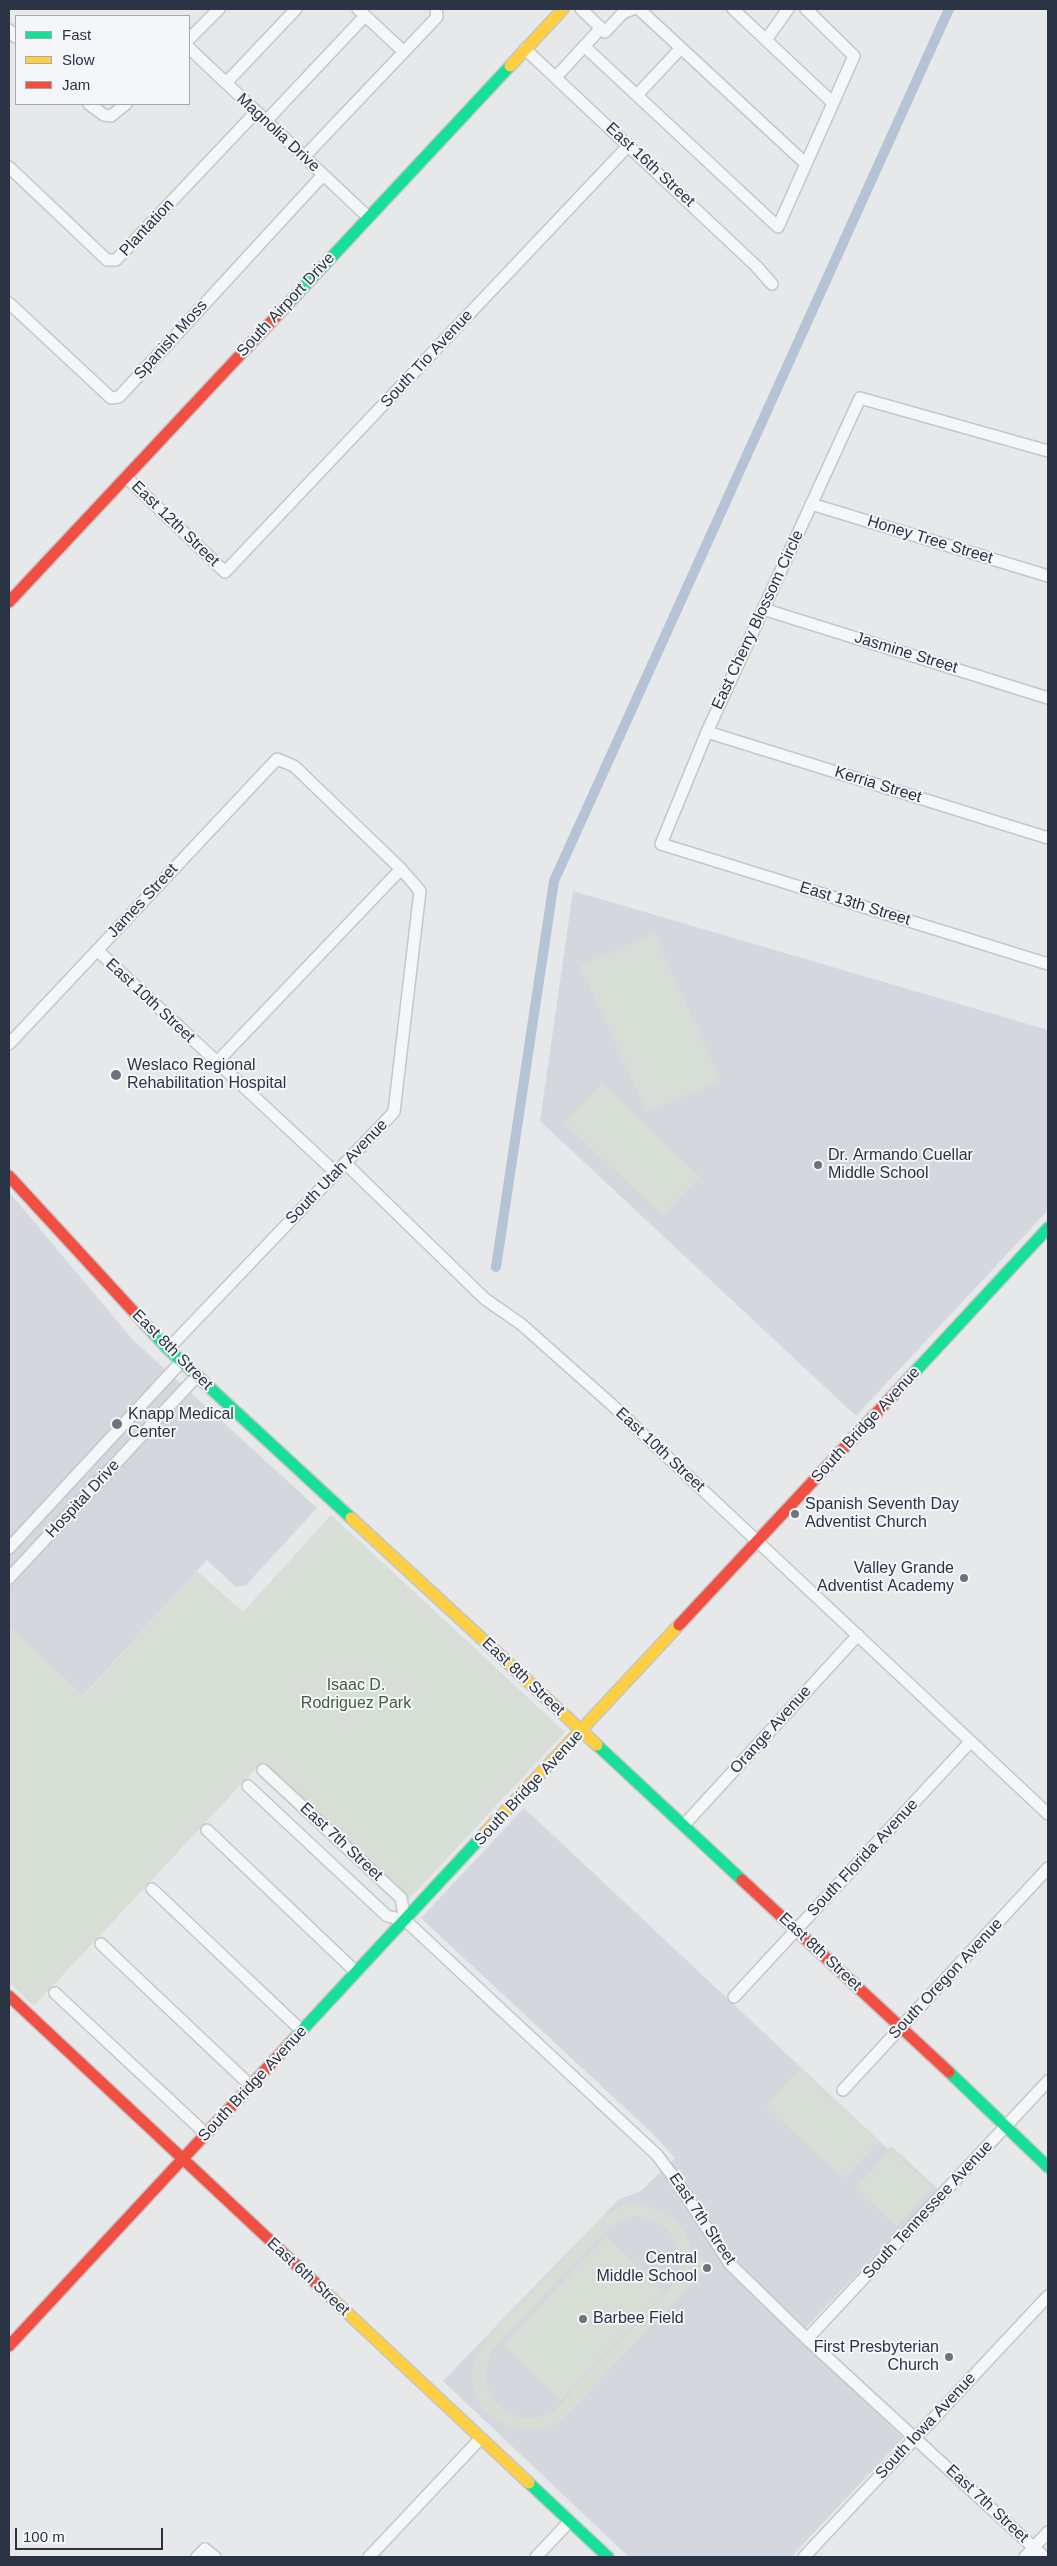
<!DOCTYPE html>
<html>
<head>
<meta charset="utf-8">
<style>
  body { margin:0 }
  #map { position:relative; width:1057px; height:2566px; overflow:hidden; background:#e6e8ea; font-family:Helvetica,sans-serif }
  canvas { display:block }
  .frame { position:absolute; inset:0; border:10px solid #2b3445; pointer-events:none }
  .legend { position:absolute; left:15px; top:15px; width:175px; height:90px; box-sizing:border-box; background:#f4f6f9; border:1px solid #a4a8b1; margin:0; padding:6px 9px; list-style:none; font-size:15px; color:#2b3445 }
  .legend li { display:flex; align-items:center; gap:10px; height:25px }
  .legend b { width:25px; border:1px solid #a4a8b1 }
  .scale { position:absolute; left:15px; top:2528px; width:148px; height:22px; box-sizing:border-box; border:2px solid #2b3445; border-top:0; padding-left:6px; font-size:15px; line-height:18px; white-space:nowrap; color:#2b3445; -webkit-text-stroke:4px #f4f6f9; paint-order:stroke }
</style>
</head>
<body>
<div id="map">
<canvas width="1057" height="2566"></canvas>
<div class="frame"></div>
<ul class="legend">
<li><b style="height:6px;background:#16e098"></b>Fast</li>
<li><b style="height:6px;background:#ffcf43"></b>Slow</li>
<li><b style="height:6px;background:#f24e42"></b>Jam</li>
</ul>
<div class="scale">100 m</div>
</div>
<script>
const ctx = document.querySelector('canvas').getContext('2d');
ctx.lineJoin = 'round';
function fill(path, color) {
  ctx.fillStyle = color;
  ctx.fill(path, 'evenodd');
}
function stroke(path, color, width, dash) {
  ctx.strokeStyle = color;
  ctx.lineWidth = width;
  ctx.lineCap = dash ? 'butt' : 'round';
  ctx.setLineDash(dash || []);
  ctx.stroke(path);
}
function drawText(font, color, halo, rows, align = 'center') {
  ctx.font = font + ' Helvetica,sans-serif';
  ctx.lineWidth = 4;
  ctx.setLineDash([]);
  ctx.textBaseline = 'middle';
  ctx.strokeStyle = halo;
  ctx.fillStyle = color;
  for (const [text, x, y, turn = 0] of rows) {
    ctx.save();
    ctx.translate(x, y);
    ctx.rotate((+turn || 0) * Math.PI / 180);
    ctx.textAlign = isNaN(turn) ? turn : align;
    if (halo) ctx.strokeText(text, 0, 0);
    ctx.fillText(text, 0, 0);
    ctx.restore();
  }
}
const built = new Path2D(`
  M 573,891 L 1048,1030 L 1048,1210 L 856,1416 L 540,1121 Z
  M 9,1192 L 133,1340 L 317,1508 L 246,1585 L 236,1587 L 207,1560 L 83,1696 L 9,1627 Z
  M 524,1808 L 888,2149 L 891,2146 L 938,2189 L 797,2337 L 903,2438 L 791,2557 L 629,2557 L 443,2381 L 618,2200 L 641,2191 L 675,2158 L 654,2135 L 421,1918 Z`);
const green = new Path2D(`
  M 654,933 L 721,1080 L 647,1113 L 580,966 Z
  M 602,1083 L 700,1177 L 663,1216 L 564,1123 Z
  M 331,1515 L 565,1732 L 408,1900 L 260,1764 L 34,2006 L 9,1982 L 9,1627 L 84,1696 L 197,1571 L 243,1612 Z
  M 800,2068 L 879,2141 L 844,2179 L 765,2106 Z
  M 891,2149 L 933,2188 L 897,2227 L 855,2188 Z
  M 638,2204 C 674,2212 690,2227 693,2264 L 700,2257 L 709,2266 L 559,2423 C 522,2440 474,2422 472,2377 C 472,2364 478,2352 485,2341 L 604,2215 L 626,2205 ZM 631,2216 C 671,2218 693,2252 671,2287 L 554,2411 C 510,2435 469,2391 494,2348 L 607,2229 Z
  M 606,2236 L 665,2292 L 560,2400 L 503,2345 Z`);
const canal = new Path2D(`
  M 496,1267 L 554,881 L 949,9`);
const street = new Path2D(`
  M 358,9 L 404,52
  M 581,9 L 605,32 L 623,13 L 633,9
  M 639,9 L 806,164
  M 733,9 L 833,103
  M 9,30 L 16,37
  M 189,39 L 219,9
  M 766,40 L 788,9
  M 584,46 L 778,227 L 854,56 L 806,9
  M 189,48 L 368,217
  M 525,49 L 756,266 L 772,284
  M 556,77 L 601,28
  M 226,83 L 296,9
  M 637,95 L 681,48
  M 89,104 L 104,115 L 111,116 L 126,104
  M 266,121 L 365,16
  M 304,157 L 437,17 L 436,9
  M 9,167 L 107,260 L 116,260 L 256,112
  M 9,303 L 111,398 L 119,397 L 323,175
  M 1048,451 L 860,398 L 707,732 L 661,844 L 1048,964
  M 126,477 L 225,572 L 629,145
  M 811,504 L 1048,576
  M 763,609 L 1048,698
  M 707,732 L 1048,838
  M 97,950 L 336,1173
  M 9,1044 L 277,759 L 294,766 L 401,869 L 216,1063
  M 345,1163 L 485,1299 L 521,1324 L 611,1404 L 1048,1814
  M 168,1349 L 394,1112 L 420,891 L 401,869
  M 9,1548 L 182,1361
  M 9,1578 L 197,1376
  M 263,1770 L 401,1898 L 405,1920
  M 248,1786 L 387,1916 L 405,1920 L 657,2155 L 678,2183 L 730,2264 L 807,2339 L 1044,2557
  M 684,1825 L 858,1635
  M 207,1830 L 356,1972
  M 152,1889 L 302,2031
  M 101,1944 L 251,2086
  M 55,1993 L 206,2134
  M 734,1997 L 970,1742
  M 843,2090 L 1048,1868
  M 807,2339 L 1048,2081
  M 197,2557 L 205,2549 L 215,2557
  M 369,2557 L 481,2438
  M 536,2557 L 569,2522
  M 804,2557 L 1048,2296
  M 1025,2557 L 1048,2532`);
const fast = new Path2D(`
  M 286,306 L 510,66
  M 145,1324 L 168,1349 L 351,1518
  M 911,1376 L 1048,1228
  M 597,1745 L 742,1880
  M 293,2040 L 485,1833
  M 949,2072 L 1048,2167
  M 529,2483 L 608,2557`);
const slow = new Path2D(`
  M 510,66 L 563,9
  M 351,1518 L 597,1745
  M 485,1833 L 679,1625
  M 324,2291 L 529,2483`);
const jam = new Path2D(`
  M 9,602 L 286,306
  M 9,1176 L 145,1324
  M 679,1625 L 911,1376
  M 742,1880 L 949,2072
  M 9,1996 L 324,2291
  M 9,2346 L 293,2040`);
const markers = [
  [116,1075,6,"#6c737f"],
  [818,1165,5,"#6c737f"],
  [117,1424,6,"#6c737f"],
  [795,1514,5,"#6c737f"],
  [964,1578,5,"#6c737f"],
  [707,2268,5,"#6c737f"],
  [583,2319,5,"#6c737f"],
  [949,2357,5,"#6c737f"]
];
const streetNames = [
  ["Magnolia Drive",278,133,43],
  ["East 16th Street",650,165,43],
  ["Plantation",147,228,-47],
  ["South Airport Drive",286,305,-47],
  ["Spanish Moss",171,340,-48],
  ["South Tio Avenue",427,359,-47],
  ["East 12th Street",175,524,44],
  ["Honey Tree Street",930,540,17],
  ["East Cherry Blossom Circle",758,620,-65],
  ["Jasmine Street",906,653,17],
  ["Kerria Street",878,785,17],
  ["James Street",143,901,-47],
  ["East 13th Street",855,904,17],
  ["East 10th Street",150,1001,43],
  ["South Utah Avenue",337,1172,-46],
  ["East 8th Street",172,1350,45],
  ["South Bridge Avenue",866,1425,-47],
  ["East 10th Street",660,1450,43],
  ["Hospital Drive",83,1499,-47],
  ["East 8th Street",523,1677,43],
  ["Orange Avenue",771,1730,-48],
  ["South Bridge Avenue",529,1788,-47],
  ["East 7th Street",341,1842,43],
  ["South Florida Avenue",863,1858,-47],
  ["East 8th Street",820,1952,43],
  ["South Oregon Avenue",946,1979,-47],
  ["South Bridge Avenue",253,2084,-47],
  ["South Tennessee Avenue",928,2210,-47],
  ["East 7th Street",702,2219,56],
  ["East 6th Street",308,2277,43],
  ["South Iowa Avenue",926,2426,-47],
  ["East 7th Street",987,2504,43]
];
const poiNames = [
  ["Weslaco Regional",127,1066],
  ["Rehabilitation Hospital",127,1084],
  ["Dr. Armando Cuellar",828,1156],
  ["Middle School",828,1174],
  ["Knapp Medical",128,1415],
  ["Center",128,1433],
  ["Spanish Seventh Day",805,1505],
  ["Adventist Church",805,1523],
  ["Valley Grande",954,1569,"right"],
  ["Adventist Academy",954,1587,"right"],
  ["Central",697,2259,"right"],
  ["Middle School",697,2277,"right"],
  ["Barbee Field",593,2319],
  ["First Presbyterian",939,2348,"right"],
  ["Church",939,2366,"right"]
];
const parkNames = [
  ["Isaac D.",356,1686],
  ["Rodriguez Park",356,1704]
];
fill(built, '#d4d7dd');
fill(green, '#d6ded6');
stroke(canal, '#b4c4d5', 10);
stroke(street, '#c4c6c8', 14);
stroke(fast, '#c4c6c8', 14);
stroke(slow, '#c4c6c8', 14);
stroke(jam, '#c4c6c8', 14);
stroke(street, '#f5f6f7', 11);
stroke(fast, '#16e098', 11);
stroke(slow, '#ffcf43', 11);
stroke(jam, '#f24e42', 11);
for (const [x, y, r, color] of markers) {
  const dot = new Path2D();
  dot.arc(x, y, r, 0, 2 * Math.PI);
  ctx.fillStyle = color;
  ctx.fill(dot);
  stroke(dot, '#f4f6f9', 2);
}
drawText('16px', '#2b3445', '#f4f6f9', streetNames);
drawText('16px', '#2b3445', '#f4f6f9', poiNames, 'left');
drawText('16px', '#3f6138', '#f4f6f9', parkNames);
</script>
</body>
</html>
